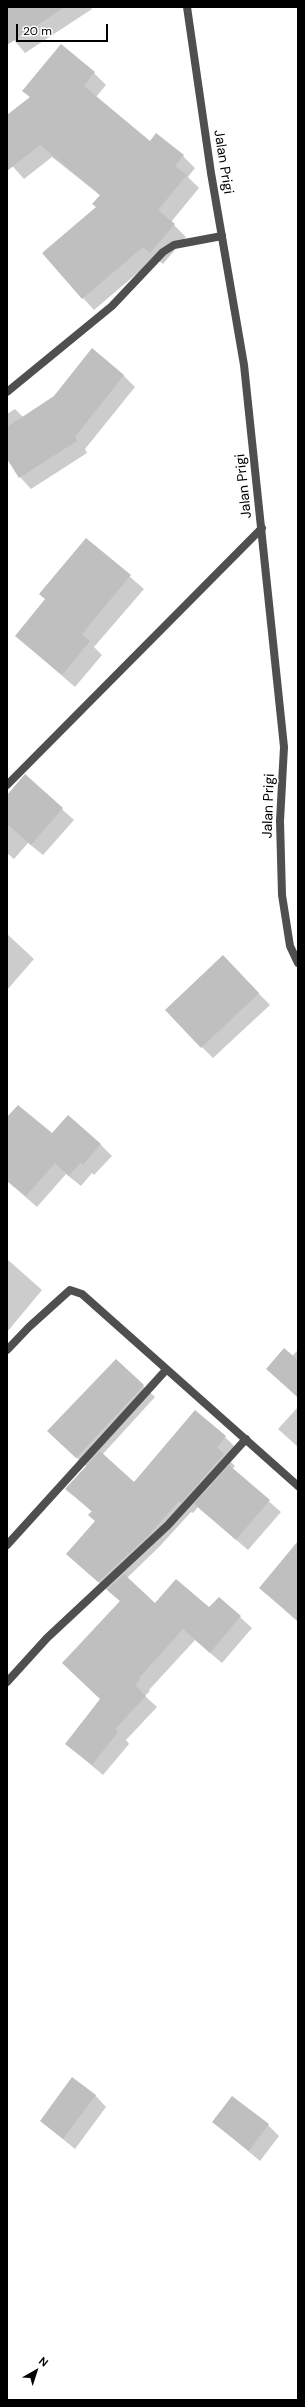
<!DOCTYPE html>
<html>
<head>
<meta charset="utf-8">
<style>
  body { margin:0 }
  #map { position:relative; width:305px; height:2407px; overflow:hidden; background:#fff; font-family:"DM Sans",sans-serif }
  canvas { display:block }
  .frame { position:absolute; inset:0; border:8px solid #000; pointer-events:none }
  .north { position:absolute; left:16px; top:2351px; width:40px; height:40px; -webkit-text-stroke:3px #fff; paint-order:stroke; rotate:39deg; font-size:11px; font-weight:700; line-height:16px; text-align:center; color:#000 }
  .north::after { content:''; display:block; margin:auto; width:14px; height:18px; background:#000; clip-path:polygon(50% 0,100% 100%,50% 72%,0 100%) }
  .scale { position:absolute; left:16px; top:24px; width:92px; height:18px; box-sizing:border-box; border:2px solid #000; border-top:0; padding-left:5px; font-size:12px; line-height:14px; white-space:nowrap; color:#000; -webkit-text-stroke:3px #fff; paint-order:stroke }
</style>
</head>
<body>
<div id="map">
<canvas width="305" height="2407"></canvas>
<div class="frame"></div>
<div class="north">N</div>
<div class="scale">20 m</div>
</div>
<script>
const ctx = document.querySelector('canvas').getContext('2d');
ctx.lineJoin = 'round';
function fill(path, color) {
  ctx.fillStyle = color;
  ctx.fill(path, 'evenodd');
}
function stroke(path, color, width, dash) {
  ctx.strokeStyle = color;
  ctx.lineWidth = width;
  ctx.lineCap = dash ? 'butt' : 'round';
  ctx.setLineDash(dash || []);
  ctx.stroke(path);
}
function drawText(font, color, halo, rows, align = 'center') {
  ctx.font = font + ' "DM Sans",sans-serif';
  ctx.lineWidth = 3.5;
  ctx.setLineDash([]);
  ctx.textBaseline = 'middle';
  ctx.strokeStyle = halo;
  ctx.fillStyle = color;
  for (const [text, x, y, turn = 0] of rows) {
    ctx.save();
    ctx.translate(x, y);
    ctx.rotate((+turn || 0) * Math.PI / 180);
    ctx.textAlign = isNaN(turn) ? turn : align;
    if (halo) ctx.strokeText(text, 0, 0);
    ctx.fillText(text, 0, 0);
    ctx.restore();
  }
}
const shadow = new Path2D(`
  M 7,7 L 90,7 L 92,9 L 25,53 L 7,32 Z
  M 94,73 L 106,85 L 96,97 L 150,142 L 157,134 L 183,156 L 195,168 L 188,177 L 199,188 L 171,222 L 186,237 L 163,264 L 155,258 L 94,310 L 83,298 L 101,196 L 52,157 L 24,179 L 7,160 L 7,116 L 31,98 L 24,91 Z
  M 123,375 L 135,387 L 85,449 L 87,453 L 31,489 L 20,477 L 7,457 L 7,414 L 15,409 L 23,417 L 54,397 Z
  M 86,539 L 144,589 L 94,647 L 102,655 L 75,687 L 16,636 L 46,600 Z
  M 25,776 L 74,820 L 43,855 L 28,843 L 14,859 L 7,853 L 7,797 Z
  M 7,934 L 34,959 L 7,990 Z
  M 234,968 L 270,1005 L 213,1058 L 202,1047 Z
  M 7,1119 L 52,1135 L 100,1144 L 112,1156 L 94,1175 L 92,1173 L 81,1186 L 66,1174 L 37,1207 L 7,1181 Z
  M 7,1259 L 42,1290 L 7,1332 Z
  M 298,1350 L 298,1398 L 267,1369 L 292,1356 Z
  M 116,1361 L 155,1397 L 102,1455 L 135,1483 L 225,1437 L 236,1448 L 228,1459 L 235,1466 L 232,1469 L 281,1512 L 248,1550 L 198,1507 L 193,1513 L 191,1512 L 160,1546 L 127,1578 L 155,1605 L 209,1609 L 219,1598 L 252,1628 L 222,1663 L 195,1640 L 149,1690 L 150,1691 L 145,1696 L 157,1707 L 126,1740 L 129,1744 L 103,1775 L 66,1744 L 101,1699 L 121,1602 L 79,1565 L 96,1521 L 92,1512 L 67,1489 L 87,1467 L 59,1442 Z
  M 298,1407 L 298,1447 L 278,1429 Z
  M 298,1542 L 298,1622 L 260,1588 Z
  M 95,2095 L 106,2107 L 75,2149 L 41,2121 Z
  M 213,2122 L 268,2125 L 279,2136 L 260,2161 Z`);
const building = new Path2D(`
  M 7,7 L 65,7 L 7,45 Z
  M 61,44 L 95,72 L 84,86 L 150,141 L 156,133 L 184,155 L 175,166 L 187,175 L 158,210 L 175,224 L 150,253 L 143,247 L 82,299 L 42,253 L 96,207 L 92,204 L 100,195 L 40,145 L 7,171 L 7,115 L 30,97 L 22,91 Z
  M 92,348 L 124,375 L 75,437 L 77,441 L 19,478 L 7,459 L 7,427 L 54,396 Z
  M 86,538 L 131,575 L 82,634 L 90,641 L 62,675 L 15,636 L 45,599 L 39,594 Z
  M 25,774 L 63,808 L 31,845 L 7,824 L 7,795 Z
  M 223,955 L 259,993 L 201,1048 L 165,1010 Z
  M 18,1105 L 52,1133 L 68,1115 L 101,1144 L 83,1165 L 80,1163 L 69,1176 L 55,1163 L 26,1196 L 7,1181 L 7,1117 Z
  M 284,1348 L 298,1360 L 298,1397 L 266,1369 Z
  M 116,1359 L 144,1385 L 76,1458 L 47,1431 Z
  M 195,1410 L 226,1436 L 217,1447 L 224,1454 L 181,1503 L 179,1501 L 149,1535 L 98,1582 L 66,1554 L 95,1521 L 88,1515 L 92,1511 L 65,1489 L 100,1451 L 134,1482 Z
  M 229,1465 L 270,1500 L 236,1540 L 194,1504 Z
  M 298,1541 L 298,1621 L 259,1588 Z
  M 124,1574 L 155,1603 L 176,1579 L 209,1607 L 219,1597 L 241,1616 L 210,1653 L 183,1629 L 139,1678 L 140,1680 L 135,1685 L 146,1696 L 115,1729 L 118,1732 L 92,1765 L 65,1744 L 100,1699 L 62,1663 L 120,1601 L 107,1590 Z
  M 72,2077 L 96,2095 L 63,2139 L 40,2121 Z
  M 232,2096 L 269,2124 L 249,2151 L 212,2122 Z`);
const minor = new Path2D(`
  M 7,392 L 112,306 L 163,252 L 174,245 L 222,236
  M 7,785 L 262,528
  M 7,1350 L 29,1327 L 70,1290 L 82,1294 L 298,1486
  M 7,1545 L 166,1370
  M 7,1682 L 47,1638 L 168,1525 L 246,1439`);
const tertiary = new Path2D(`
  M 187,7 L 211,173 L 244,365 L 284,747 L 280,821 L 282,895 L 290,946 L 298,963`);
const streetNames = [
  ["Jalan Prigi",223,162,81],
  ["Jalan Prigi",244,486,-96],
  ["Jalan Prigi",269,806,-88]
];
fill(shadow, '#0003');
fill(building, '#bfbfbf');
stroke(minor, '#4f4f4f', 8);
stroke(tertiary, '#4f4f4f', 8);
drawText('14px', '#000', '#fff', streetNames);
</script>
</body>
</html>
